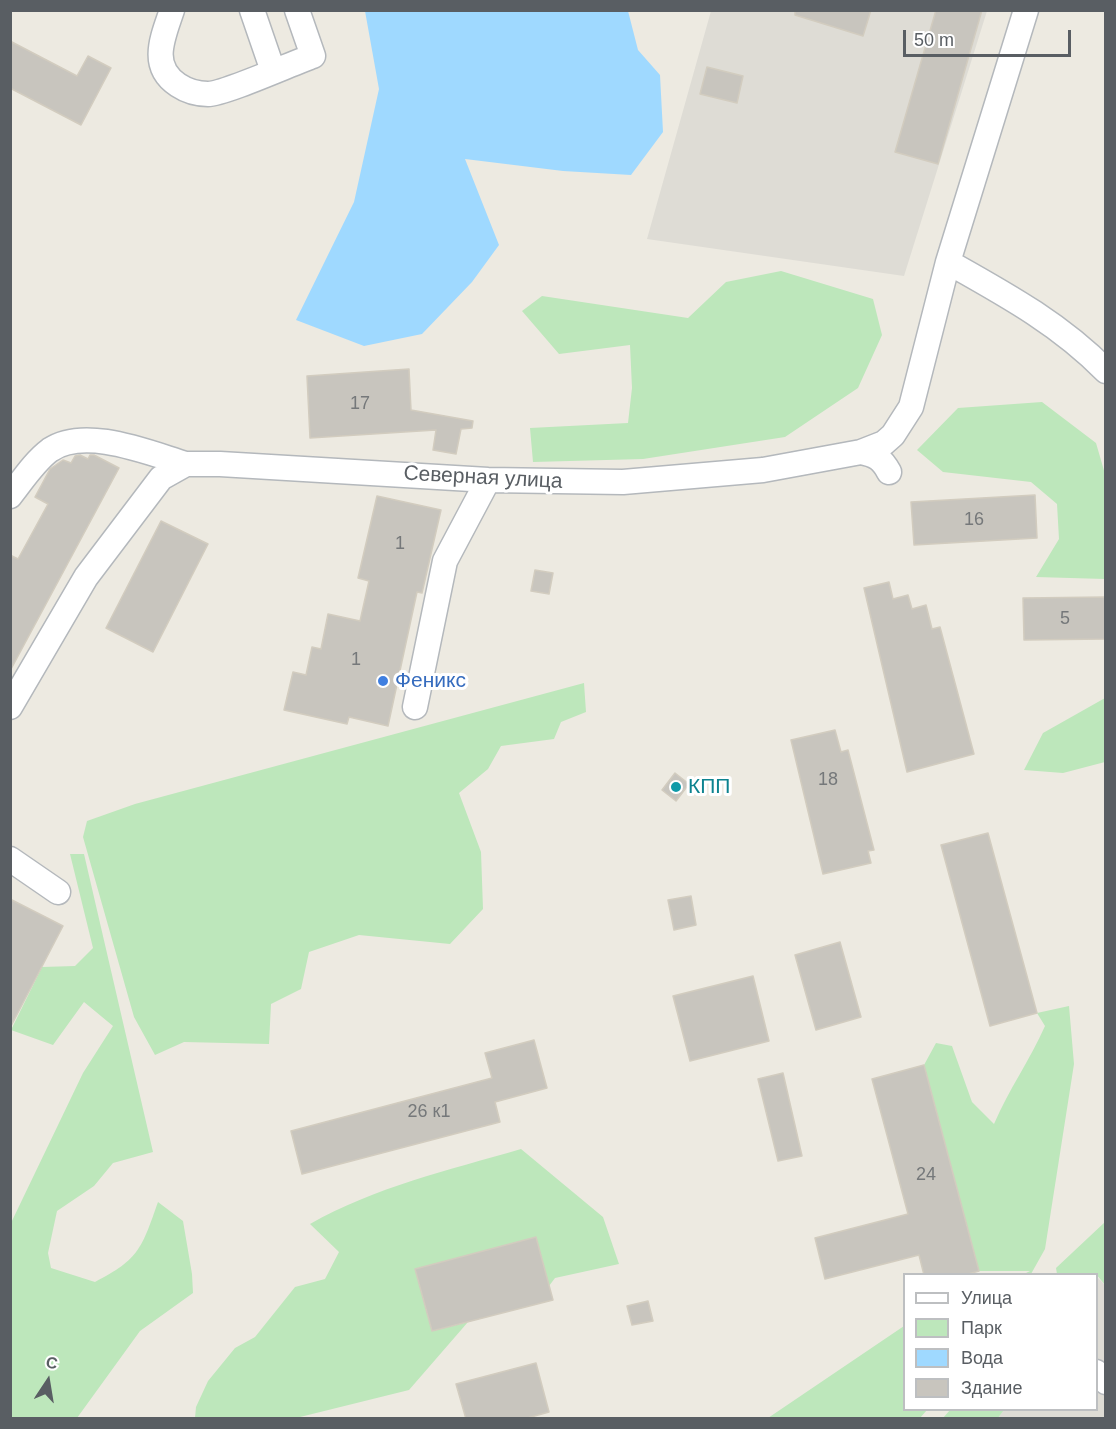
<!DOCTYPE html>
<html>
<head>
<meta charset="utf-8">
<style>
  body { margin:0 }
  #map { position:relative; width:1116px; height:1429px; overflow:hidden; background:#edeae1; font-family:Arial,sans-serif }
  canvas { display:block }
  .frame { position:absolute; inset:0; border:12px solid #595e63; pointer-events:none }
  .legend { position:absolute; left:903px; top:1273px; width:195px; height:138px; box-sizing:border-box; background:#fff; border:2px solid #bdbfc1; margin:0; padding:8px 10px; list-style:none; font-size:18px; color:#595e63 }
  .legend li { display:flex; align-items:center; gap:12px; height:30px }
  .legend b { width:30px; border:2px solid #bdbfc1 }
  .north { position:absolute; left:18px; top:1351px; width:60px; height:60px; -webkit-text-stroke:4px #fff; paint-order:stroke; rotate:12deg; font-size:16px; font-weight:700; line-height:24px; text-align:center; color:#595e63 }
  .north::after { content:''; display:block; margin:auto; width:21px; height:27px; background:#595e63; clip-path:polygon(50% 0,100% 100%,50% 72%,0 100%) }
  .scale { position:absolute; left:903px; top:30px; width:168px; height:27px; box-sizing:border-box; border:3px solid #595e63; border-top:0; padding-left:8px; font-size:18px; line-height:21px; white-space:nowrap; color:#595e63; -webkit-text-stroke:4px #fff; paint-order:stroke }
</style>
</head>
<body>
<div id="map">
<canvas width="1116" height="1429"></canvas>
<div class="frame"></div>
<ul class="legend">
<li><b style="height:8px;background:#fff"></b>Улица</li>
<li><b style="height:16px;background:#bde7bb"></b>Парк</li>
<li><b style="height:16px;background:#9fd9ff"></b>Вода</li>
<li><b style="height:16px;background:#c8c5be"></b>Здание</li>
</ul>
<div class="north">С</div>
<div class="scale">50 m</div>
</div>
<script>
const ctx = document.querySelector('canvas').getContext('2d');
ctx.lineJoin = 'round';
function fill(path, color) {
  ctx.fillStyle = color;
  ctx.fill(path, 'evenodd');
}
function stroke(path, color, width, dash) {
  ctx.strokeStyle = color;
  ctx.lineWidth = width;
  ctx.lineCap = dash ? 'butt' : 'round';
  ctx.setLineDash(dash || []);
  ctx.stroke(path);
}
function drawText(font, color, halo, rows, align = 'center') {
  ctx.font = font + ' Arial,sans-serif';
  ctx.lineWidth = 6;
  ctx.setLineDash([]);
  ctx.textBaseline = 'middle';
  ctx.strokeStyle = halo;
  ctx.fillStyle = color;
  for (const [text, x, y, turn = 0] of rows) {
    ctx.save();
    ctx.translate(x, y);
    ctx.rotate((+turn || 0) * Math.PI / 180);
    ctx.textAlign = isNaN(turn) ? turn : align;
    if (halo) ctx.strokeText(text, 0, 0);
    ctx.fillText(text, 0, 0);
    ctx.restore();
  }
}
const industrial = new Path2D(`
  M 711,11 L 987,11 L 904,276 L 647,239 Z
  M 1097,1277 L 1105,1285 L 1105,1418 L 998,1418 L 1004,1410 L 1096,1410 Z`);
const green = new Path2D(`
  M 781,271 L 873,299 L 882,335 L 858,388 L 785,437 L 643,459 L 533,462 L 530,428 L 628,423 L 632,388 L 630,345 L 559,354 L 522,311 L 542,296 L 688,318 L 726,282 Z
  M 1042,402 L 1096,443 L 1105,474 L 1105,579 L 1036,577 L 1059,539 L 1057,504 L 1031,482 L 943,472 L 917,450 L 958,408 Z
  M 584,683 L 586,712 L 561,722 L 554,739 L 501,746 L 488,769 L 459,793 L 481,852 L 483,909 L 450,944 L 359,935 L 309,952 L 301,989 L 271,1004 L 269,1044 L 184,1042 L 155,1055 L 134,1017 L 83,837 L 87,821 L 135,804 Z
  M 1105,698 L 1105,762 L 1063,773 L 1024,770 L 1043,733 Z
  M 70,854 L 84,854 L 153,1152 L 113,1163 L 94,1186 L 57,1211 L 48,1253 L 51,1268 L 95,1282 C 140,1259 142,1247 158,1202 L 183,1221 L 192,1274 L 193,1293 L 140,1331 L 77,1418 L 11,1418 L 10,1225 L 83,1073 L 113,1026 L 84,1002 L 53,1045 L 11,1030 L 42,967 L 75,966 L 93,948 Z
  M 1069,1006 L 1074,1064 L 1045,1249 L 1031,1274 L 1024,1274 L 1030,1271 L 979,1271 L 924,1065 L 936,1043 L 952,1046 L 972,1102 L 994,1124 C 1009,1089 1030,1060 1045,1026 L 1037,1013 Z
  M 521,1149 L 603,1217 L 619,1264 L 555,1278 L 549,1286 L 416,1269 L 432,1331 L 468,1322 L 409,1390 L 296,1418 L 195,1418 L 196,1407 L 208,1381 L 235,1348 L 255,1337 L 295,1287 L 325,1279 L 339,1252 L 310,1224 C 375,1187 449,1170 521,1149 Z
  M 1105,1222 L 1105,1285 L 1096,1274 L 1057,1274 L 1056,1268 Z
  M 904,1326 L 904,1410 L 927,1410 L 920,1418 L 768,1418 Z
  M 950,1410 L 1004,1410 L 998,1418 L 943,1418 Z`);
const water = new Path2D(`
  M 365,11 L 628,11 L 638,50 L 660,75 L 663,132 L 631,175 L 563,171 L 465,159 L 499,245 L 472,282 L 422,334 L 364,346 L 296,320 L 354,202 L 379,89 Z`);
const building = new Path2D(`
  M 795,10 L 871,10 L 863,36 L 795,15 Z
  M 936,10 L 982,10 L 938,164 L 895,152 Z
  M 10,41 L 77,76 L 88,56 L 111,68 L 81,125 L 10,88 Z
  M 707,67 L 743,76 L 737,103 L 700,94 Z
  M 409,369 L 411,410 L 473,421 L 472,428 L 461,429 L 456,454 L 433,450 L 436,430 L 310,438 L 307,376 Z
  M 80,455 L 88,459 L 90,455 L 94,455 L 119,468 L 10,671 L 10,555 L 18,559 L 48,504 L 35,497 L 50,469 L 63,460 L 71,463 L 75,456 Z
  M 1035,495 L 1037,538 L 914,545 L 911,502 Z
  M 377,496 L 441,510 L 422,593 L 417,592 L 388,726 L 349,717 L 347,724 L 284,710 L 293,672 L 306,675 L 312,647 L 321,649 L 328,614 L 360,621 L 369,581 L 358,578 Z
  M 161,521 L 208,544 L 153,652 L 106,628 Z
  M 535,570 L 553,573 L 549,594 L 531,591 Z
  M 889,582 L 893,599 L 908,595 L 912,609 L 926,605 L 932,629 L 940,627 L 974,754 L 907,772 L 864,588 Z
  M 1106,597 L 1106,639 L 1024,640 L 1023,598 Z
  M 835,730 L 841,752 L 848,750 L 874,850 L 868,851 L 871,863 L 823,874 L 791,740 Z
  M 675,773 L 689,784 L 676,801 L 662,790 Z
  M 988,833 L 1037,1013 L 990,1026 L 941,845 Z
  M 691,896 L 696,925 L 674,930 L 668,900 Z
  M 10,899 L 63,926 L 10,1028 Z
  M 840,942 L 861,1017 L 816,1030 L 795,955 Z
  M 753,976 L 769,1041 L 690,1061 L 673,996 Z
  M 534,1040 L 547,1088 L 495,1102 L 500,1122 L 302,1174 L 291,1131 L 492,1078 L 485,1053 Z
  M 924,1065 L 979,1271 L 965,1275 L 924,1275 L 919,1255 L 825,1279 L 815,1238 L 908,1214 L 872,1079 Z
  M 783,1073 L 802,1156 L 778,1161 L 758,1079 Z
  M 536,1237 L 553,1300 L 432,1331 L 415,1269 Z
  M 648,1301 L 653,1321 L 632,1325 L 627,1306 Z
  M 536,1363 L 549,1412 L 524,1419 L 466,1419 L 456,1384 Z`);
const minor = new Path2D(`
  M 172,10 C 163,37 149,66 178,85 C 187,91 197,94 208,94 C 224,94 293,63 313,56 L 297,10
  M 252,10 L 273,71
  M 948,262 C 1005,294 1060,324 1106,371
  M 861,452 C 876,455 882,459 889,472
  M 10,496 C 22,481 34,462 50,450 C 85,426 149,453 186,464
  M 10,707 L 86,577 L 161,478 L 186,464 L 220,464 L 488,480 L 623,482 L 763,470 L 861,452 L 884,443 L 893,435 L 911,407 L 948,262 L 1026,10
  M 415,707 L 445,561 L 488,480
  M 10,859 L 58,892
  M 1096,1372 L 1106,1382`);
const markers = [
  [383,681,6,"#3f7fe0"],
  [676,787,6,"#0f9aa8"]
];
const numberNames = [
  ["17",360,404],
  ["16",974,520],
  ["1",400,544],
  ["5",1065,619],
  ["1",356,660],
  ["18",828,780],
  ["26 к1",429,1112],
  ["24",926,1175]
];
const streetNames = [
  ["Северная улица",483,478,3]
];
const shopNames = [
  ["Феникс",395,681]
];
const cultureNames = [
  ["КПП",688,787]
];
fill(industrial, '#dedcd5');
fill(green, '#bde7bb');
fill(water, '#9fd9ff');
fill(building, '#c8c5be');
stroke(building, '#d2ccbf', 1.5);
stroke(minor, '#b4b8bc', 27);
stroke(minor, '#fff', 24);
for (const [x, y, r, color] of markers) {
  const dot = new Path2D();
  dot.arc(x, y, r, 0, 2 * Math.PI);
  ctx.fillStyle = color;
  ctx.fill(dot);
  stroke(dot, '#fff', 2);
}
drawText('18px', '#75787a', null, numberNames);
drawText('21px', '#595e63', '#fff', streetNames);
drawText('21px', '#366cbe', '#fff', shopNames, 'left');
drawText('21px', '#0d838f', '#fff', cultureNames, 'left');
</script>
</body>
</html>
